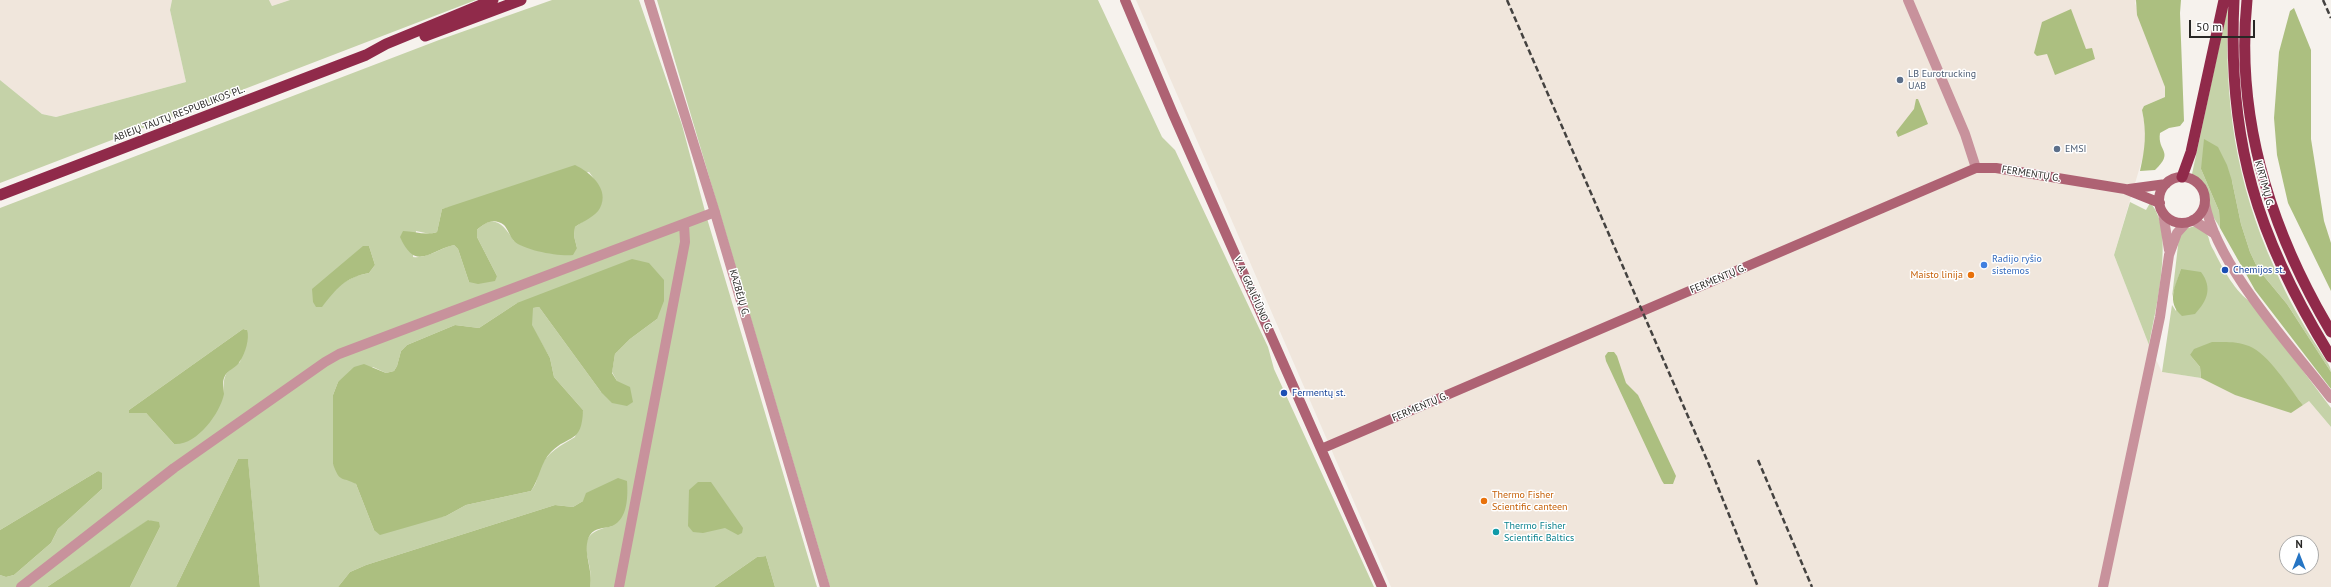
<!DOCTYPE html>
<html>
<head>
<meta charset="utf-8">
<style>
  body { margin:0 }
  #map { position:relative; width:2331px; height:587px; overflow:hidden; background:#f6f2ed; font-family:"PT Sans",sans-serif }
  canvas { display:block }
  .north { position:absolute; left:2279px; top:535px; width:40px; height:40px; box-sizing:border-box; background:#fff; border:1px solid #a9a9a8; border-radius:50%; rotate:0deg; font-size:11px; font-weight:700; line-height:16px; text-align:center; color:#282725 }
  .north::after { content:''; display:block; margin:auto; width:14px; height:18px; background:#2675c4; clip-path:polygon(50% 0,100% 100%,50% 72%,0 100%) }
  .scale { position:absolute; left:2189px; top:20px; width:66px; height:18px; box-sizing:border-box; border:2px solid #282725; border-top:0; padding-left:5px; font-size:12px; line-height:14px; white-space:nowrap; color:#282725; -webkit-text-stroke:3px #fff; paint-order:stroke }
</style>
</head>
<body>
<div id="map">
<canvas width="2331" height="587"></canvas>
<div class="north">N</div>
<div class="scale">50 m</div>
</div>
<script>
const ctx = document.querySelector('canvas').getContext('2d');
ctx.lineJoin = 'round';
function fill(path, color) {
  ctx.fillStyle = color;
  ctx.fill(path, 'evenodd');
}
function stroke(path, color, width, dash) {
  ctx.strokeStyle = color;
  ctx.lineWidth = width;
  ctx.lineCap = dash ? 'butt' : 'round';
  ctx.setLineDash(dash || []);
  ctx.stroke(path);
}
function drawText(font, color, halo, rows, align = 'center') {
  ctx.font = font + ' "PT Sans",sans-serif';
  ctx.lineWidth = 3;
  ctx.setLineDash([]);
  ctx.textBaseline = 'middle';
  ctx.strokeStyle = halo;
  ctx.fillStyle = color;
  for (const [text, x, y, turn = 0] of rows) {
    ctx.save();
    ctx.translate(x, y);
    ctx.rotate((+turn || 0) * Math.PI / 180);
    ctx.textAlign = isNaN(turn) ? turn : align;
    if (halo) ctx.strokeText(text, 0, 0);
    ctx.fillText(text, 0, 0);
    ctx.restore();
  }
}
const built = new Path2D(`
  M 0,0 L 172,0 L 170,10 L 186,82 L 56,117 L 42,114 L 0,80 Z
  M 269,0 L 290,0 L 272,6 Z
  M 1136,0 L 2136,0 L 2135,3 L 2165,87 L 2165,97 L 2144,106 L 2142,110 L 2146,131 L 2146,146 L 2114,255 L 2149,345 L 2162,372 L 2201,378 L 2235,395 L 2309,401 L 2331,427 L 2331,587 L 1391,587 ZM 2287,543 L 2311,543 L 2311,567 L 2287,567 Z`);
const green = new Path2D(`
  M 172,0 L 269,0 L 272,6 L 290,0 L 476,0 L 0,183 L 0,80 L 42,114 L 56,117 L 186,82 L 170,10 Z
  M 552,0 L 639,0 L 682,125 L 706,215 L 817,587 L 775,587 L 766,556 L 757,557 L 714,587 L 590,587 C 596,558 567,535 612,526 L 583,501 L 573,507 L 555,505 L 366,565 L 350,572 L 338,587 L 260,587 L 248,460 L 238,459 L 176,587 L 130,587 L 160,527 L 149,520 L 47,587 L 0,587 L 0,575 L 6,577 L 14,575 L 51,543 L 58,529 L 102,489 L 98,471 L 0,530 L 0,208 L 439,40 ZM 589,172 C 611,202 604,207 575,227 L 574,236 L 577,248 L 514,241 C 503,224 494,213 477,230 L 477,237 L 497,276 L 469,282 L 458,249 L 454,245 C 440,248 427,259 413,257 L 416,231 L 430,234 L 437,232 L 442,209 ZM 369,246 L 375,265 L 369,273 L 356,276 L 339,285 ZM 517,303 L 657,319 L 630,339 L 615,354 L 612,372 L 617,381 L 601,392 L 539,307 L 532,308 L 531,325 L 550,358 L 554,377 L 583,410 L 575,437 C 562,445 547,452 540,468 C 536,478 539,480 531,491 L 466,505 L 446,516 L 374,530 L 356,484 L 333,464 L 333,395 L 338,382 L 373,367 L 386,373 L 394,371 L 397,366 L 401,351 L 407,345 L 455,325 L 479,328 ZM 243,329 L 247,330 L 240,362 C 225,372 223,375 224,393 L 174,444 L 146,413 L 129,410 Z
  M 657,0 L 1098,0 L 1162,137 L 1175,150 L 1268,347 L 1274,369 L 1374,587 L 830,587 Z
  M 2228,5 C 2224,100 2235,181 2275,269 C 2287,297 2303,325 2320,351 C 2323,357 2331,365 2331,372 L 2287,304 L 2258,269 L 2250,252 L 2241,224 L 2232,181 L 2201,169 L 2219,211 L 2220,228 C 2217,222 2211,215 2210,208 C 2206,190 2210,185 2192,174 Z
  M 2130,202 L 2146,210 L 2150,203 C 2176,228 2155,312 2149,345 L 2114,255 Z
  M 2195,226 C 2214,236 2205,236 2214,251 C 2223,269 2235,292 2252,303 L 2331,408 L 2331,427 L 2309,401 L 2303,405 L 2267,361 L 2190,355 L 2200,367 L 2201,378 L 2162,372 L 2172,305 L 2176,311 L 2181,269 L 2172,297 L 2179,237 L 2185,229 Z`);
const forest = new Path2D(`
  M 2136,0 L 2181,0 L 2180,13 L 2184,121 L 2180,126 L 2169,128 L 2160,133 C 2157,152 2175,151 2155,170 L 2140,171 C 2145,149 2147,133 2142,110 L 2144,106 L 2165,97 L 2165,87 L 2137,15 Z
  M 2294,8 L 2311,50 L 2311,139 L 2324,221 L 2331,243 L 2331,291 L 2288,203 L 2277,155 L 2274,118 L 2279,52 L 2290,11 Z
  M 2071,9 L 2086,49 L 2092,48 L 2095,59 L 2055,75 L 2047,54 L 2037,56 L 2034,53 L 2042,22 Z
  M 1916,99 L 1918,99 L 1928,124 L 1898,137 L 1896,132 L 1914,109 Z
  M 2204,139 L 2218,147 L 2227,165 L 2232,181 L 2241,224 L 2250,252 L 2258,269 L 2287,304 L 2331,372 L 2331,389 L 2255,290 L 2220,228 L 2219,211 L 2201,169 Z
  M 575,165 C 590,172 610,189 600,208 C 596,216 582,222 575,227 L 574,236 L 577,248 L 573,255 C 560,257 523,250 514,241 C 510,237 508,229 504,225 C 494,217 484,223 477,230 L 477,237 L 497,276 L 495,281 L 478,284 L 469,282 L 458,249 L 454,245 C 428,251 416,272 400,237 L 403,231 C 414,231 426,236 437,232 L 442,209 Z
  M 363,246 L 369,246 L 375,265 L 369,273 C 344,278 337,288 322,307 L 316,307 L 313,302 L 312,289 Z
  M 632,259 L 649,263 L 664,280 L 664,301 L 657,319 L 630,339 L 615,354 L 612,373 L 617,381 L 630,387 L 633,402 L 627,406 L 612,403 L 601,392 L 539,307 L 533,308 L 532,325 L 550,358 L 554,377 L 583,410 C 582,444 569,434 551,452 C 540,463 540,478 531,491 L 466,505 L 446,516 L 380,535 L 374,530 L 356,484 C 342,476 340,484 333,464 L 333,395 L 338,382 L 354,367 L 364,364 L 386,373 L 394,371 L 397,366 L 401,351 L 407,345 L 455,325 L 479,328 L 517,303 Z
  M 2181,269 L 2201,272 C 2213,288 2207,301 2195,314 L 2182,316 C 2166,302 2175,287 2181,269 Z
  M 243,329 L 247,330 C 250,338 245,354 240,361 C 236,369 227,369 224,378 C 222,383 224,389 224,394 C 220,414 196,446 174,444 L 146,413 L 129,413 L 129,410 Z
  M 2212,342 C 2225,342 2237,341 2249,346 C 2268,353 2290,389 2303,405 L 2291,413 L 2235,395 L 2201,378 L 2200,367 L 2190,355 L 2194,349 Z
  M 1608,352 L 1614,352 L 1617,356 L 1626,383 L 1638,395 L 1676,476 L 1673,484 L 1664,484 L 1662,481 L 1606,361 L 1605,356 Z
  M 238,459 L 248,459 L 260,587 L 176,587 Z
  M 98,471 L 102,473 L 102,489 L 58,529 L 51,543 L 14,575 L 6,577 L 0,575 L 0,530 Z
  M 618,478 L 627,481 C 628,496 628,519 612,526 C 604,529 595,527 590,535 C 581,550 594,570 590,587 L 338,587 L 350,572 L 366,565 L 555,505 L 573,507 L 583,501 L 586,493 Z
  M 698,482 L 711,482 L 743,528 L 742,533 L 738,535 L 725,528 L 703,533 L 693,532 L 688,526 L 689,490 Z
  M 148,520 L 159,522 L 160,527 L 130,587 L 47,587 Z
  M 766,556 L 775,587 L 714,587 L 757,557 Z`);
const minor = new Path2D(`
  M 649,0 L 713,206 L 825,587
  M 1908,0 L 1965,134 L 1976,168
  M 2163,213 L 2169,250
  M 21,587 L 174,468 L 325,362 L 339,354 L 715,212
  M 619,587 L 685,242 L 684,224
  M 2103,587 L 2160,317 L 2169,255 L 2177,233 L 2186,223`);
const tertiary = new Path2D(`
  M 2205,204 C 2218,268 2291,346 2331,398
  M 2193,220 L 2215,234`);
const secondary = new Path2D(`
  M 1125,0 L 1173,114 L 1382,587
  M2159 200a23 23 0 1 1 46 0a23 23 0 1 1-46 0Z
  M 2129,189 L 2166,184
  M 1321,449 L 1976,168 L 1996,168 L 2125,189 L 2160,203`);
const trunk = new Path2D(`
  M 2234,0 C 2227,141 2257,238 2331,357
  M 2247,0 C 2235,120 2271,231 2331,332
  M 425,36 L 521,0
  M 2182,177 L 2191,152 L 2224,0
  M 0,195 L 366,55 L 386,44 L 493,0`);
const rail = new Path2D(`
  M 1507,0 L 1707,460 L 1758,587
  M 2323,0 L 2331,18
  M 1758,460 L 1812,587`);
const markers = [
  [1900,80,4,"#5c6f8a"],
  [2057,149,4,"#5c6f8a"],
  [1984,265,4,"#3f7fe0"],
  [2225,270,4,"#1a4fb4"],
  [1971,275,4,"#e8710a"],
  [1284,393,4,"#1a4fb4"],
  [1484,501,4,"#e8710a"],
  [1496,532,4,"#0f9aa8"]
];
const serviceNames = [
  ["LB Eurotrucking",1908,74],
  ["UAB",1908,86],
  ["EMSI",2065,149]
];
const streetNames = [
  ["ABIEJŲ TAUTŲ RESPUBLIKOS PL.",179,114,-21],
  ["FERMENTŲ G.",2031,174,9],
  ["KIRTIMŲ G.",2264,184,75],
  ["FERMENTŲ G.",1718,279,-23],
  ["KAZBĖJŲ G.",739,293,74],
  ["V. A. GRAIČIŪNO G.",1253,294,66],
  ["FERMENTŲ G.",1420,407,-23]
];
const shopNames = [
  ["Radijo ryšio",1992,259],
  ["sistemos",1992,271]
];
const transitNames = [
  ["Chemijos st.",2233,270],
  ["Fermentų st.",1292,393]
];
const foodNames = [
  ["Maisto linija",1963,275],
  ["Thermo Fisher",1492,495,"left"],
  ["Scientific canteen",1492,507,"left"]
];
const cultureNames = [
  ["Thermo Fisher",1504,526],
  ["Scientific Baltics",1504,538]
];
fill(built, '#f0e6dc');
fill(green, '#c5d2a8');
fill(forest, '#acbf80');
stroke(minor, '#c8929c', 10);
stroke(tertiary, '#c8929c', 10);
stroke(secondary, '#ae6273', 10);
stroke(trunk, '#902a4a', 11);
stroke(rail, '#444240', 2.5, [6, 3]);
for (const [x, y, r, color] of markers) {
  const dot = new Path2D();
  dot.arc(x, y, r, 0, 2 * Math.PI);
  ctx.fillStyle = color;
  ctx.fill(dot);
  stroke(dot, '#fff', 1.5);
}
drawText('10px', '#4e5e75', '#fff', serviceNames, 'left');
drawText('10px', '#282725', '#fff', streetNames);
drawText('10px', '#366cbe', '#fff', shopNames, 'left');
drawText('10px', '#164399', '#fff', transitNames, 'left');
drawText('10px', '#c56008', '#fff', foodNames, 'right');
drawText('10px', '#0d838f', '#fff', cultureNames, 'left');
</script>
</body>
</html>
